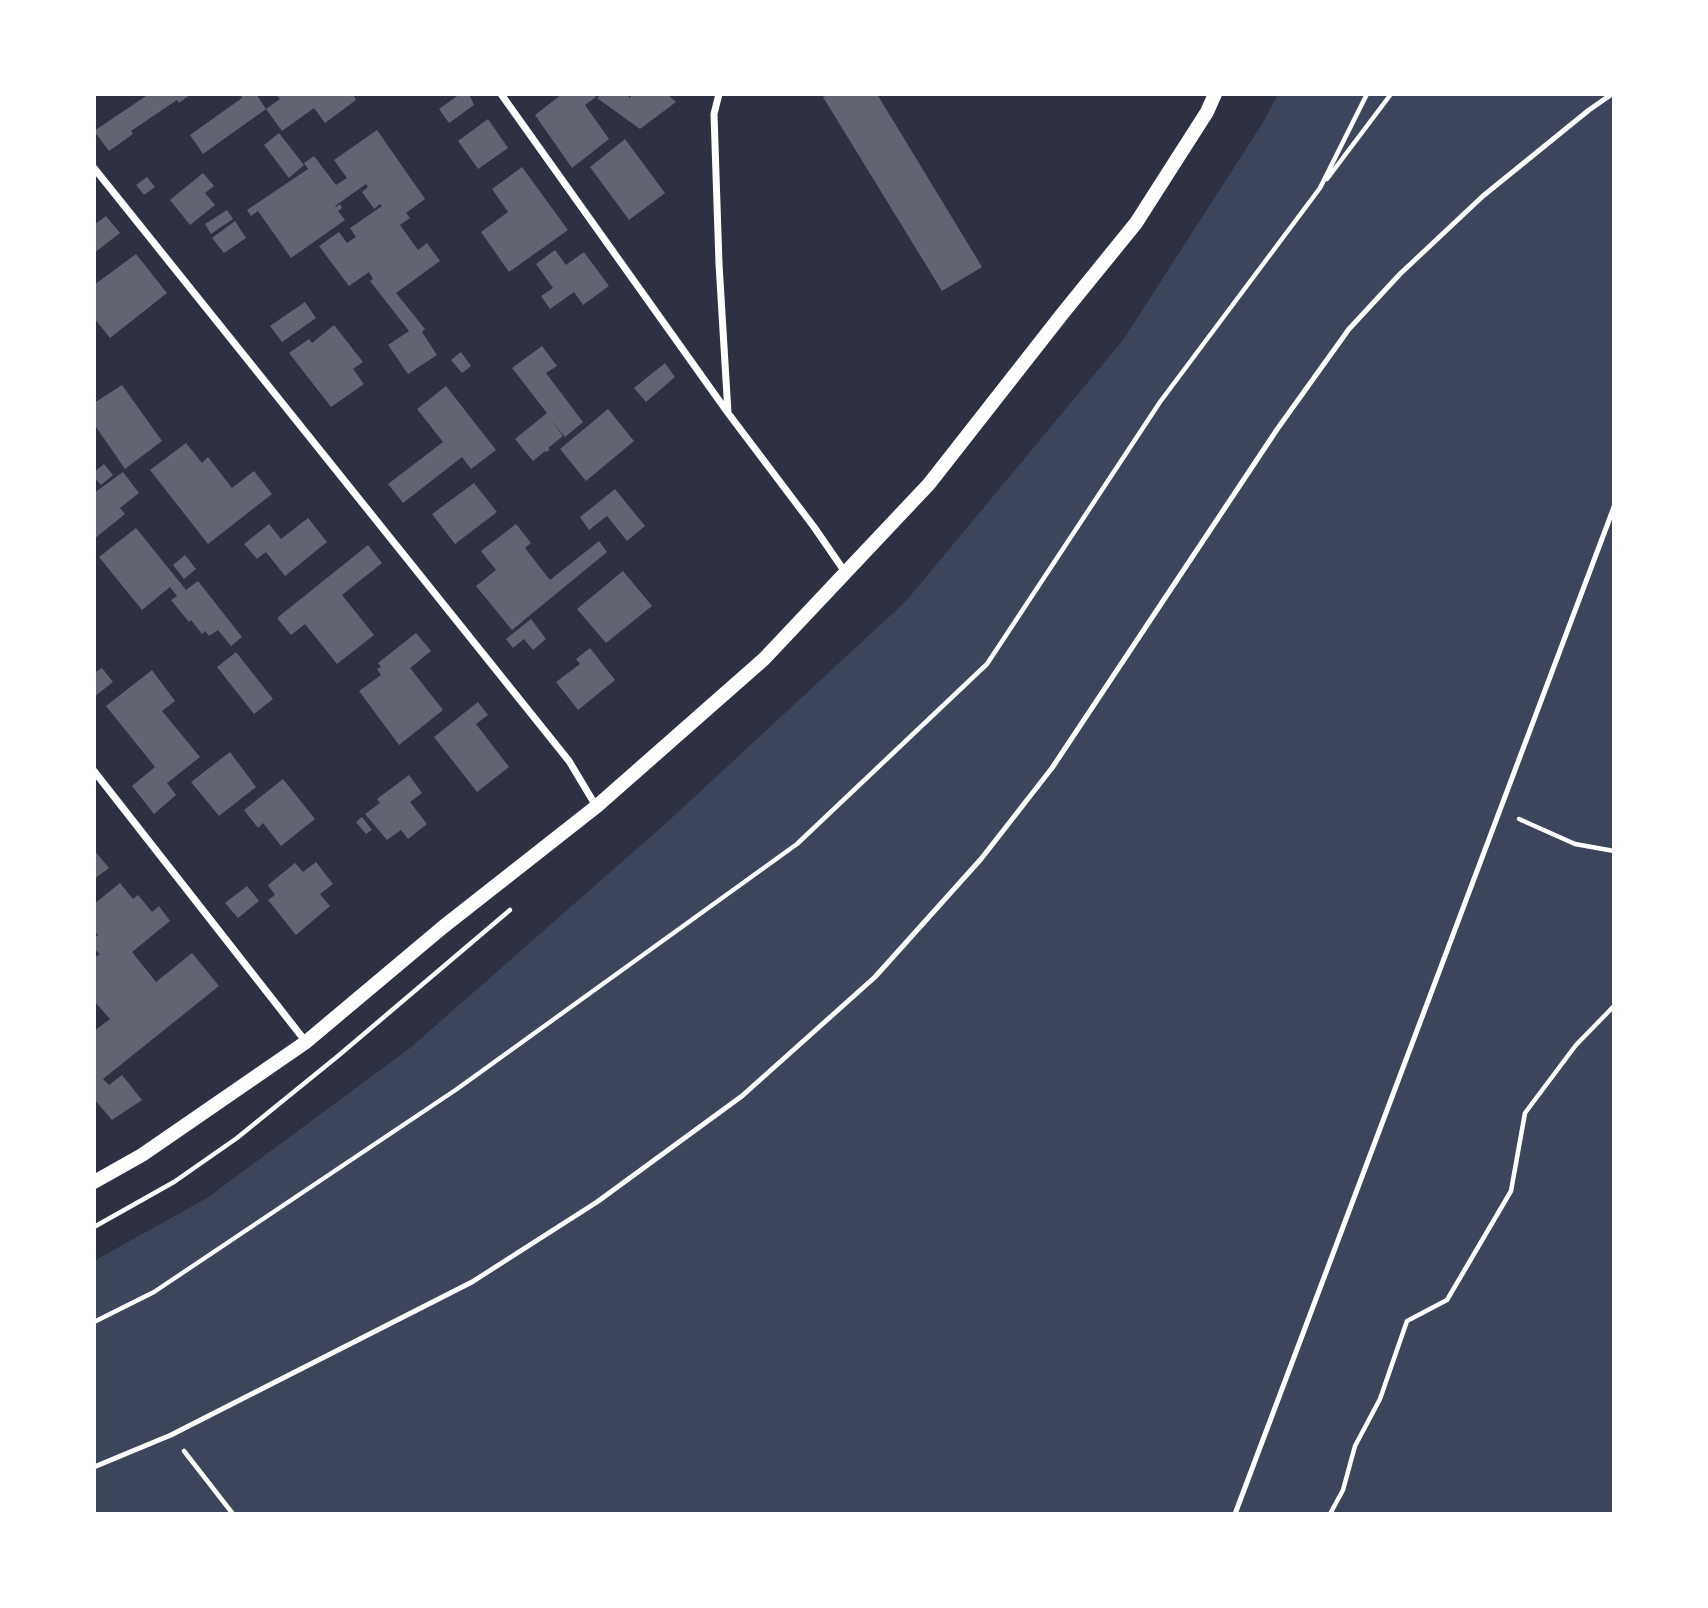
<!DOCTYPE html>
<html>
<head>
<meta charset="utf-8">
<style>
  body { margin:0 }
  #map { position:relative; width:1708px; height:1608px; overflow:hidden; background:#2d3142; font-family:"Source Sans 3",sans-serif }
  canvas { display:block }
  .frame { position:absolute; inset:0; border:96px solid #fff; pointer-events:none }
</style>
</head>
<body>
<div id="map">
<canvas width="1708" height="1608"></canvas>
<div class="frame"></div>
</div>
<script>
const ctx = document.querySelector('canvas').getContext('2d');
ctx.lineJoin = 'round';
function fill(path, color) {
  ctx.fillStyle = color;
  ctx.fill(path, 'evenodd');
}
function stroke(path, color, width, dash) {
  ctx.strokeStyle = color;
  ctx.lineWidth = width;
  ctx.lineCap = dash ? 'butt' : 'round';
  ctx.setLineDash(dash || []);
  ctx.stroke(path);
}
const green = new Path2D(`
  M 1278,95 L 1613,95 L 1613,1513 L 95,1513 L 94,1261 L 207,1198 L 410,1048 L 664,825 L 906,601 L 1123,340 L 1262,124 Z`);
const building = new Path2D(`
  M 149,94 L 191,94 L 179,103 L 177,100 L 131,131 L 133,134 L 109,151 L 94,131 Z
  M 240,94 L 256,94 L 266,109 L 203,154 L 190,135 L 242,98 Z
  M 276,94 L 353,94 L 356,100 L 325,123 L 314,108 L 282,131 L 266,109 L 280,99 Z
  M 460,94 L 469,94 L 474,105 L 449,123 L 439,109 Z
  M 562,94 L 594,94 L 596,97 L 585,105 L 609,139 L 572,168 L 535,115 Z
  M 602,94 L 626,94 L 630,98 L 632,94 L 667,94 L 676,102 L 640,129 L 597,98 Z
  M 828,94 L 877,94 L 982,267 L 942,291 L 823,97 Z
  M 488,119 L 508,148 L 478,169 L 458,141 Z
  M 377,130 L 425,199 L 406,213 L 410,218 L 400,225 L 418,250 L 427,243 L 440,261 L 396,293 L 425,329 L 422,332 L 437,355 L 408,374 L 388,345 L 409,331 L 370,281 L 373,279 L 369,272 L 349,286 L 319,246 L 339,232 L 347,243 L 356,237 L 350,228 L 382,206 L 380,204 L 374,209 L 362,192 L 368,187 L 366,184 L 335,206 L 336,207 L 340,204 L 342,208 L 338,211 L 345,220 L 291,258 L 258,211 L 251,216 L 247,210 L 308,169 L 304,163 L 314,156 L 336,185 L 347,178 L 334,160 Z
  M 279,133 L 304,165 L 289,178 L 264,145 Z
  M 625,139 L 665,193 L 629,220 L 590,167 Z
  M 522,167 L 568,230 L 509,272 L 481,232 L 508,212 L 492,189 Z
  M 203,173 L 214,186 L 205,193 L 215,205 L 190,225 L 170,200 Z
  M 147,177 L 155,187 L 144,195 L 136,185 Z
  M 227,210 L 233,219 L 211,234 L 205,224 Z
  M 106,216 L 120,233 L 94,253 L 94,225 Z
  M 235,221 L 246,238 L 224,253 L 212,238 Z
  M 555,250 L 566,265 L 584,252 L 609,286 L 583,305 L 574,292 L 550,309 L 541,296 L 553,288 L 536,264 Z
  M 136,254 L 167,293 L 110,338 L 94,318 L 94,285 Z
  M 305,302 L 316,318 L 282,342 L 270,326 Z
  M 334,325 L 363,362 L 353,369 L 364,384 L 331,407 L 289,353 L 309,339 L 312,343 Z
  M 542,346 L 557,366 L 546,373 L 583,422 L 565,437 L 550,419 L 563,436 L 548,448 L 550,450 L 546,452 L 545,451 L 533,461 L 515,439 L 547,413 L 512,368 Z
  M 461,352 L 471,366 L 462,373 L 451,360 Z
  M 665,363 L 675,377 L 646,402 L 634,388 Z
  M 122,385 L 162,441 L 125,469 L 94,424 L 94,403 Z
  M 446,386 L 496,450 L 471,469 L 462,457 L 403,503 L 388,484 L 443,442 L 417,409 Z
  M 608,409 L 634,441 L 586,481 L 560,449 Z
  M 186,443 L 202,463 L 208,457 L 232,488 L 254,471 L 272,494 L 208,544 L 150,470 Z
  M 104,464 L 113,475 L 101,485 L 94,477 L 94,472 Z
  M 123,472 L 139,493 L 120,508 L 125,514 L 94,539 L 94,493 Z
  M 474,483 L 497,512 L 455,544 L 432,514 Z
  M 615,489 L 645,526 L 627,541 L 607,516 L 589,530 L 580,517 Z
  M 308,518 L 327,542 L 285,576 L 266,552 L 257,559 L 244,544 L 269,524 L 281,539 Z
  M 516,524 L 531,543 L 525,548 L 550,580 L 599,541 L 607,552 L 512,630 L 476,586 L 496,570 L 481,551 Z
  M 136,528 L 186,590 L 198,581 L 242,637 L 231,646 L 218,630 L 209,636 L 205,631 L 202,634 L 191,620 L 189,622 L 171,600 L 177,596 L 170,587 L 142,610 L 99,557 Z
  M 368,545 L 382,563 L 342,595 L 374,635 L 337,664 L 305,624 L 291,635 L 277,618 Z
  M 185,555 L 196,569 L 184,579 L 173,565 Z
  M 623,571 L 652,606 L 606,643 L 577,609 Z
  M 531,619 L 546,639 L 533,650 L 524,639 L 513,648 L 506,639 Z
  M 416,633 L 431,651 L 410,668 L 443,710 L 399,745 L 359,691 L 381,675 L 377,669 L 381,667 L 378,663 Z
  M 590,648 L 615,680 L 578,710 L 556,682 L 580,664 L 576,659 Z
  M 236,652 L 273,699 L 254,714 L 217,667 Z
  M 102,668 L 113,682 L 94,697 L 94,673 Z
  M 152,670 L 175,701 L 162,711 L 200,757 L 167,783 L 176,795 L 154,814 L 132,786 L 155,767 L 106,706 Z
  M 478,702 L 488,715 L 476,724 L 509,767 L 477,792 L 434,737 Z
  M 230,752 L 256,787 L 219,816 L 191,782 Z
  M 409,775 L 422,793 L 410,802 L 427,824 L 408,839 L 401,830 L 387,840 L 365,814 L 380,803 L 377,799 Z
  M 283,779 L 315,819 L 281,846 L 263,823 L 258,828 L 244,810 Z
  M 362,817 L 372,830 L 366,834 L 356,822 Z
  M 94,850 L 109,868 L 94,879 Z
  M 316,862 L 333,884 L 320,894 L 330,906 L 296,935 L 268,900 L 275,895 L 268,885 L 295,863 L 303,872 Z
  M 120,883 L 133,899 L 138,895 L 152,912 L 159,906 L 170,921 L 132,952 L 156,982 L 192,953 L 219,986 L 103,1079 L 109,1085 L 122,1075 L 142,1100 L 112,1120 L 94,1099 L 94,1072 L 96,1070 L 94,1068 L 94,1031 L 110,1019 L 94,1001 L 94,958 L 100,954 L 94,949 L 94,938 L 98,935 L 94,931 L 94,904 Z
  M 247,886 L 259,901 L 238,918 L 225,903 Z`);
const path = new Path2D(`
  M 1327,179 L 1391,94
  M 1519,819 L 1575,844 L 1614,851
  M 94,1227 L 174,1182 L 237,1138 L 338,1056 L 510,910
  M 94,1322 L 154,1292 L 457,1089 L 797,844 L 987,664 L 1160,402 L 1320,188 L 1367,94
  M 184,1451 L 233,1514
  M 1330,1514 L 1343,1490 L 1355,1446 L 1380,1399 L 1407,1321 L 1447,1300 L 1511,1191 L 1525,1113 L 1576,1045 L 1614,1006`);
const service = new Path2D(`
  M 94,1467 L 171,1435 L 472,1282 L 597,1202 L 742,1096 L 875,977 L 981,859 L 1052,768 L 1278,428 L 1349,329 L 1400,274 L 1483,196 L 1589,110 L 1612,94
  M 1235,1514 L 1614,507`);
const minor = new Path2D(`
  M 501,94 L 728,413
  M 719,94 L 714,114 L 719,264 L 728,413 L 814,527 L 845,572
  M 94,168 L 569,761 L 596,806
  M 94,771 L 306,1042`);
const secondary = new Path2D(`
  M 94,1182 L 142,1155 L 306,1042 L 443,927 L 597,806 L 764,659 L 929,484 L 1063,313 L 1136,223 L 1207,112 L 1215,94`);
fill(green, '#3c4559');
fill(building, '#626471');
stroke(path, '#fff', 4.5);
stroke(service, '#fff', 5);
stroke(minor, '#fff', 7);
stroke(secondary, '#fff', 14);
</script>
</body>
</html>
